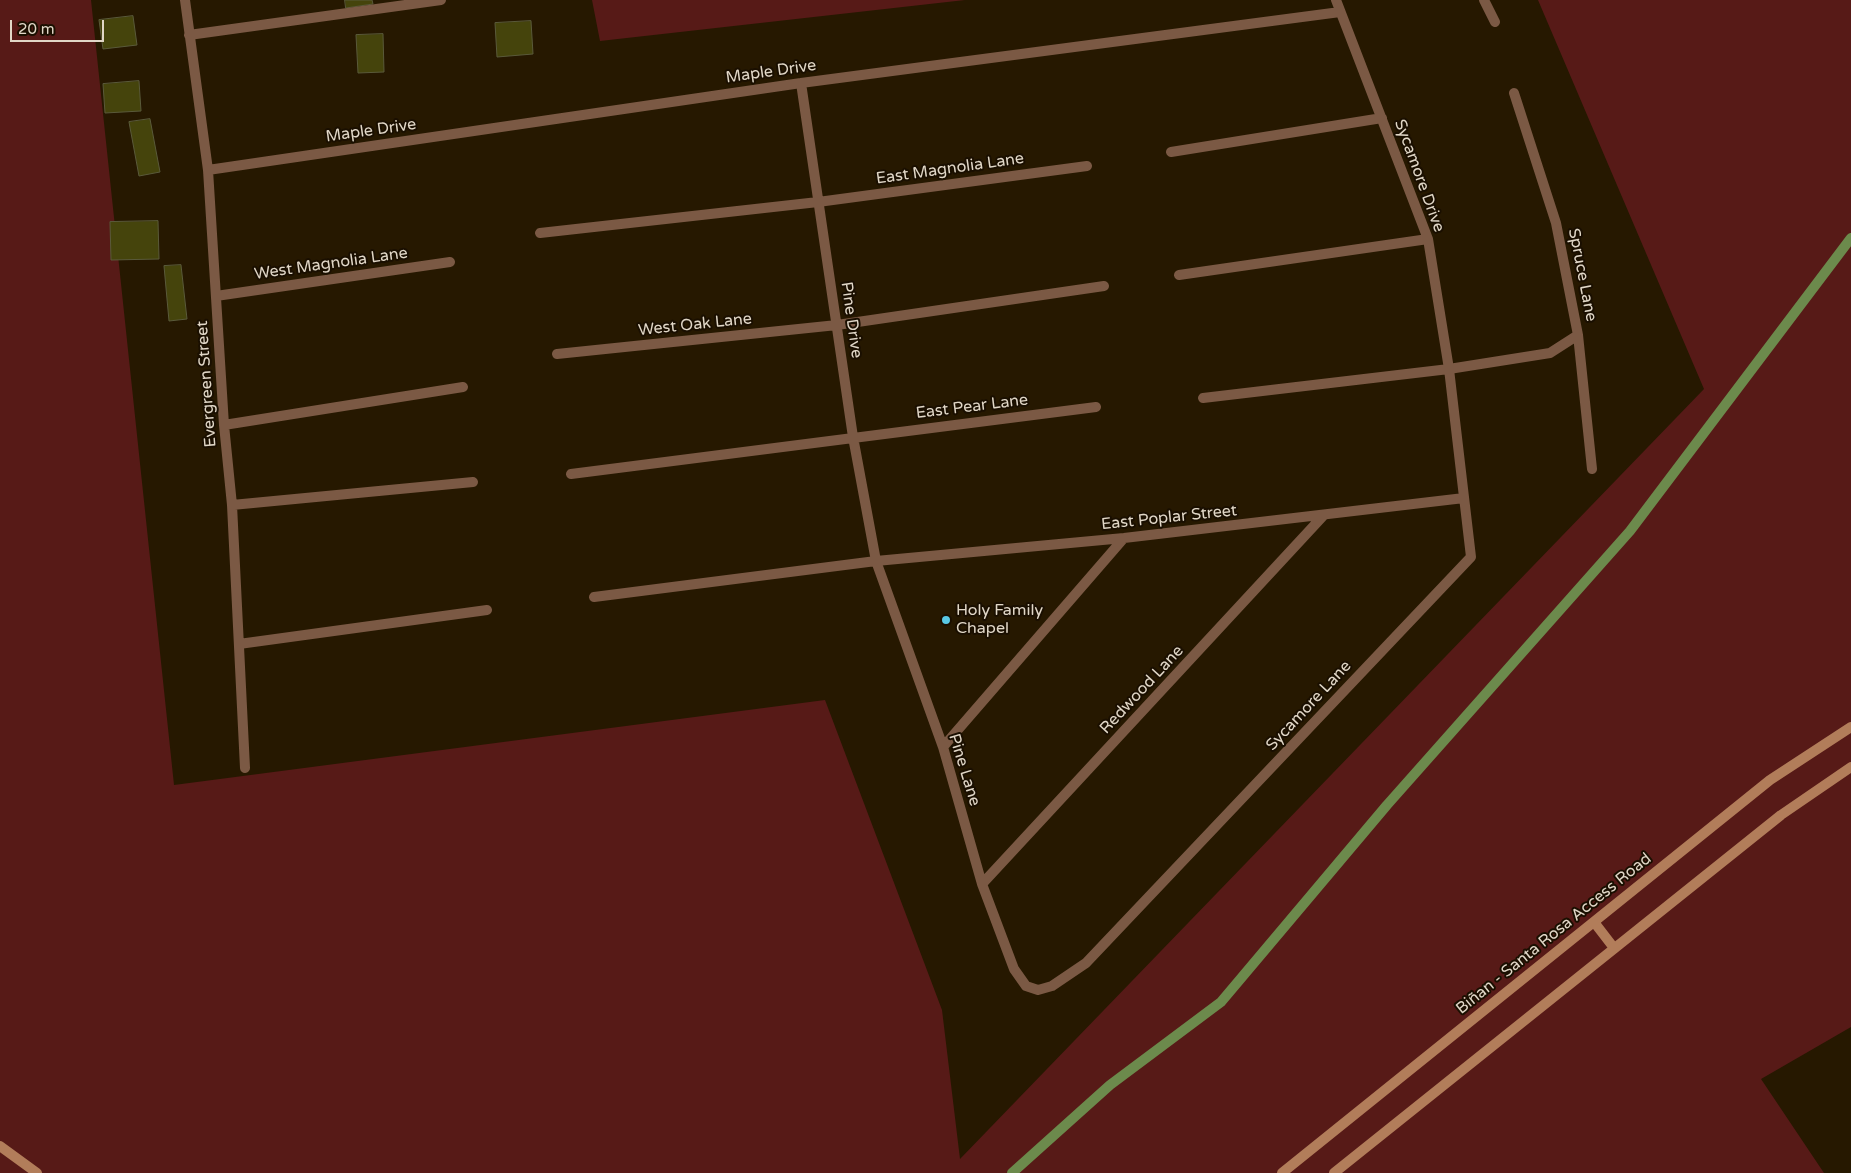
<!DOCTYPE html>
<html>
<head>
<meta charset="utf-8">
<style>
  body { margin:0 }
  #map { position:relative; width:1851px; height:1173px; overflow:hidden; background:#261800; font-family:"Varela Round",sans-serif }
  canvas { display:block }
  .scale { position:absolute; left:10px; top:20px; width:94px; height:22px; box-sizing:border-box; border:2px solid #e1d7c7; border-top:0; padding-left:6px; font-size:15px; line-height:18px; white-space:nowrap; color:#e1d7c7; -webkit-text-stroke:4px #1a0f00; paint-order:stroke }
</style>
</head>
<body>
<div id="map">
<canvas width="1851" height="1173"></canvas>
<div class="scale">20 m</div>
</div>
<script>
const ctx = document.querySelector('canvas').getContext('2d');
ctx.lineJoin = 'round';
function fill(path, color) {
  ctx.fillStyle = color;
  ctx.fill(path, 'evenodd');
}
function stroke(path, color, width, dash) {
  ctx.strokeStyle = color;
  ctx.lineWidth = width;
  ctx.lineCap = dash ? 'butt' : 'round';
  ctx.setLineDash(dash || []);
  ctx.stroke(path);
}
function drawText(font, color, halo, rows, align = 'center') {
  ctx.font = font + ' "Varela Round",sans-serif';
  ctx.lineWidth = 4;
  ctx.setLineDash([]);
  ctx.textBaseline = 'middle';
  ctx.strokeStyle = halo;
  ctx.fillStyle = color;
  for (const [text, x, y, turn = 0] of rows) {
    ctx.save();
    ctx.translate(x, y);
    ctx.rotate((+turn || 0) * Math.PI / 180);
    ctx.textAlign = isNaN(turn) ? turn : align;
    if (halo) ctx.strokeText(text, 0, 0);
    ctx.fillText(text, 0, 0);
    ctx.restore();
  }
}
const green = new Path2D(`
  M 0,0 L 91,0 L 174,785 L 825,700 L 942,1010 L 960,1159 L 1704,389 L 1538,0 L 1851,0 L 1851,1027 L 1761,1079 L 1824,1173 L 0,1173 Z
  M 592,0 L 965,0 L 600,41 Z`);
const stream = new Path2D(`
  M 1012,1173 L 1110,1085 L 1221,1002 L 1387,805 L 1630,531 L 1851,238`);
const building = new Path2D(`
  M 345,0 L 372,0 L 373,4 L 346,8 Z
  M 133,16 L 137,45 L 103,49 L 99,20 Z
  M 531,21 L 533,54 L 497,57 L 495,23 Z
  M 383,34 L 384,72 L 358,73 L 356,35 Z
  M 139,81 L 141,111 L 105,113 L 103,84 Z
  M 150,119 L 160,172 L 139,176 L 129,122 Z
  M 158,221 L 159,259 L 111,260 L 110,222 Z
  M 181,265 L 187,319 L 169,321 L 164,266 Z`);
const street = new Path2D(`
  M 185,0 L 208,170 L 224,425 L 232,505 L 245,768
  M 1484,0 L 1495,22
  M 189,35 L 441,0
  M 801,83 L 853,437 L 876,561 L 943,747 L 982,884 L 1014,969 L 1026,986 L 1038,990 L 1052,986 L 1086,963 L 1471,557 L 1449,369 L 1428,239 L 1336,0
  M 1514,93 L 1556,223 L 1578,335 L 1592,469
  M 1171,152 L 1382,118
  M 208,170 L 801,83 L 1340,12
  M 540,233 L 818,202 L 1087,166
  M 1179,275 L 1428,239
  M 216,296 L 450,262
  M 557,354 L 837,325 L 1104,286
  M 1203,398 L 1449,369 L 1550,353 L 1578,335
  M 224,425 L 463,387
  M 571,474 L 1096,407
  M 232,505 L 473,482
  M 594,597 L 876,561 L 1124,538 L 1464,498
  M 239,644 L 487,610
  M 943,747 L 1124,538
  M 982,884 L 1323,516`);
const secondary = new Path2D(`
  M 1594,922 L 1614,948
  M 0,1146 L 37,1173
  M 1282,1173 L 1770,780 L 1851,727
  M 1334,1173 L 1781,815 L 1851,767`);
const markers = [
  [946,620,5,"#59c8e5"]
];
const streetNames = [
  ["Maple Drive",771,72,-8],
  ["Maple Drive",371,131,-8],
  ["East Magnolia Lane",950,169,-8],
  ["Sycamore Drive",1419,176,70],
  ["West Magnolia Lane",331,264,-8],
  ["Spruce Lane",1582,275,79],
  ["Pine Drive",851,320,82],
  ["West Oak Lane",695,325,-6],
  ["Evergreen Street",207,384,-94],
  ["East Pear Lane",972,407,-7],
  ["East Poplar Street",1169,518,-6],
  ["Redwood Lane",1142,690,-47],
  ["Sycamore Lane",1309,706,-47],
  ["Pine Lane",964,770,73],
  ["Biñan - Santa Rosa Access Road",1554,934,-39]
];
const poiNames = [
  ["Holy Family",956,611],
  ["Chapel",956,629]
];
fill(green, '#571a17');
stroke(stream, '#6c8a4c', 10);
fill(building, '#45440c');
stroke(building, '#5a5a3a', 1);
stroke(street, '#7b5944', 10);
stroke(secondary, '#b27d5a', 10);
for (const [x, y, r, color] of markers) {
  const dot = new Path2D();
  dot.arc(x, y, r, 0, 2 * Math.PI);
  ctx.fillStyle = color;
  ctx.fill(dot);
  stroke(dot, '#1a0f00', 2);
}
drawText('16px', '#e1d7c7', '#1a0f00', streetNames);
drawText('16px', '#e1d7c7', '#1a0f00', poiNames, 'left');
</script>
</body>
</html>
